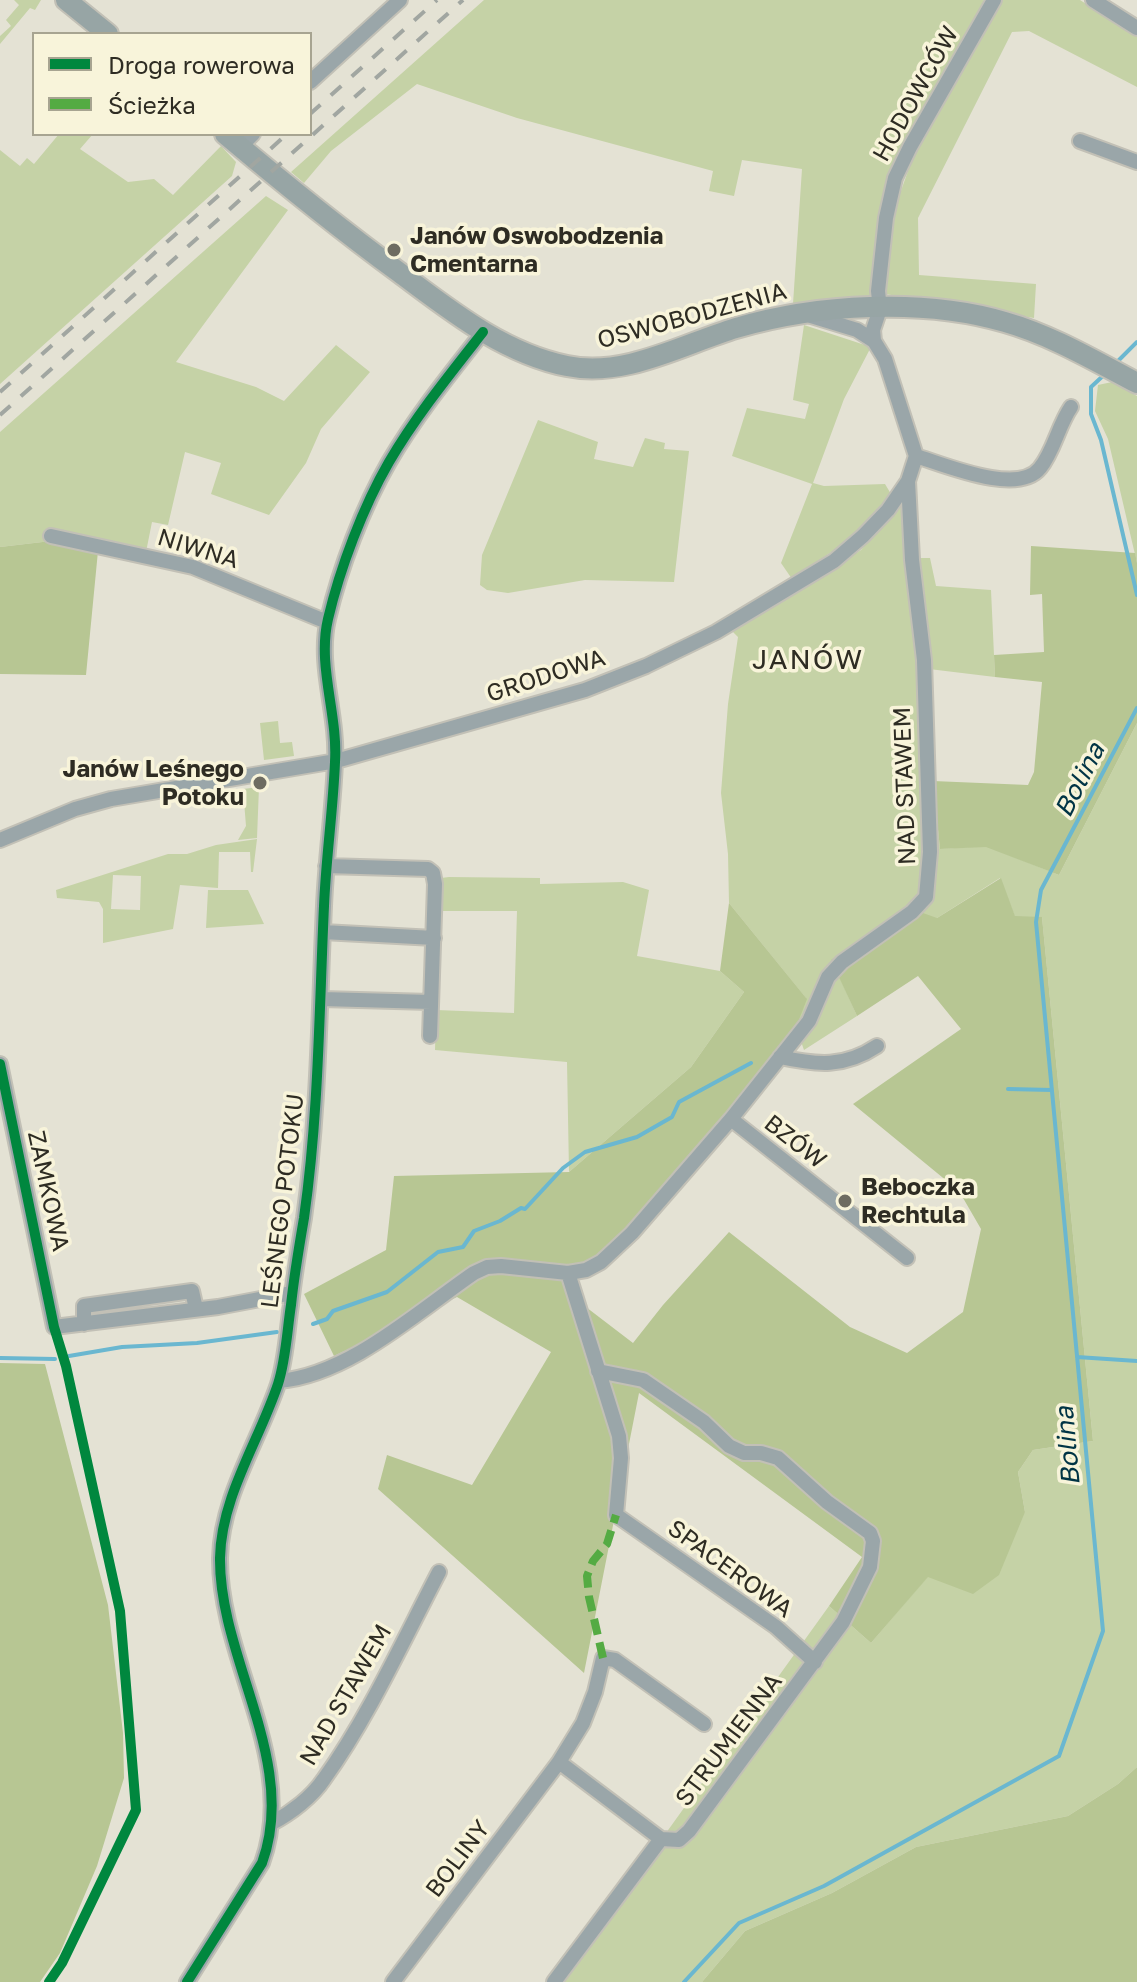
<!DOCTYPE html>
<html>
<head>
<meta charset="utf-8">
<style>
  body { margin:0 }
  #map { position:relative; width:1137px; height:1982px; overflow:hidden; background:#e4e2d4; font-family:"Golos Text",sans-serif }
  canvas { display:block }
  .legend { position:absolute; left:32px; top:32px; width:280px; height:104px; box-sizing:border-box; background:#f8f4da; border:2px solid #a7a491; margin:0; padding:10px 14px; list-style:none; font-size:24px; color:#2e2c23 }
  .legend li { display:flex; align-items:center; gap:16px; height:40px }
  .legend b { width:40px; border:2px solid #a7a491 }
</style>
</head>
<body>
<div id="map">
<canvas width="1137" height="1982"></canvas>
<ul class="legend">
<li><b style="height:10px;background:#00873e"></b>Droga rowerowa</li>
<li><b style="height:10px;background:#54ab43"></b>Ścieżka</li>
</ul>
</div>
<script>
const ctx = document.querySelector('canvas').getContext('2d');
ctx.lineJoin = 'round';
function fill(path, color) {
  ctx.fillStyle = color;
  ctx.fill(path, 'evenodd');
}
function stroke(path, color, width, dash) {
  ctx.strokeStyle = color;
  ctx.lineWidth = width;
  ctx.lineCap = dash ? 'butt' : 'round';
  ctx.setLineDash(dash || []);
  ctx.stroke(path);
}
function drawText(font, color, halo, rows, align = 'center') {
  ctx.font = font + ' "Golos Text",sans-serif';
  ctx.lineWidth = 7;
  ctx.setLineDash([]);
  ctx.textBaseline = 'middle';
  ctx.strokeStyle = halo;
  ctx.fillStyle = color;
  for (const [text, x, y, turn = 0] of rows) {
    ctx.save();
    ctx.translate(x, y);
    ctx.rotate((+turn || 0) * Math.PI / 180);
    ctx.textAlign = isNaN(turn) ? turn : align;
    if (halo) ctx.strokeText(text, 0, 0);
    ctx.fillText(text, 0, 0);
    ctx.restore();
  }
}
const green = new Path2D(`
  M 14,0 L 41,0 L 35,10 L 30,8 L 0,44 L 0,36 L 11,26 L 6,20 L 19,5 Z
  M 484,0 L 984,0 L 880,219 L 870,297 L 793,304 L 802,169 L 742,160 L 734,196 L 709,191 L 713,171 L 517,118 L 417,84 L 331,151 L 304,183 L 291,172 Z
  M 1002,0 L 1080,0 L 1137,37 L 1137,87 L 1029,31 L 1012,32 L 918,218 L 919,275 L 1036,284 L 1034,318 L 885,294 L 893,213 L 913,157 Z
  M 59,134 L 93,134 L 80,149 L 128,182 L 154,179 L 173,195 L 221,146 L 236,162 L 232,176 L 0,384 L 0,150 L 20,166 L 27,158 L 34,164 Z
  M 266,196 L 288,210 L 176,362 L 256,387 L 284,401 L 336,345 L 370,372 L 321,429 L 306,463 L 269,515 L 211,494 L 221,463 L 185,452 L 168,525 L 152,522 L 146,552 L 51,541 L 0,547 L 0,432 Z
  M 804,325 L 871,347 L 844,399 L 813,483 L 824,486 L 885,484 L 891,494 L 859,533 L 792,579 L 781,563 L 812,484 L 732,456 L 747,408 L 805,419 L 809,404 L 793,400 Z
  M 1112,382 L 1137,396 L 1137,563 L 1108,439 L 1095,411 L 1098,385 Z
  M 538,420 L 598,442 L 594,459 L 633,467 L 645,438 L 665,443 L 664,449 L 689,451 L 674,582 L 585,580 L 508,593 L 487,590 L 480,585 L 482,555 Z
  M 905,494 L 917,494 L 919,558 L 930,558 L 936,586 L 991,590 L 995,677 L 929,669 L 933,781 L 940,849 L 986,846 L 1059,875 L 1137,723 L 1137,1767 L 1118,1784 L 1068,1816 L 916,1847 L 832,1893 L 745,1931 L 702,1982 L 559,1982 L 829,1606 L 871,1643 L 928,1576 L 1025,1512 L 1018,1472 L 1033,1450 L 1093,1441 L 1042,917 L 1015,917 L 1000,878 L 937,918 L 832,960 L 857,1016 L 804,1050 L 796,1027 L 806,998 L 729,903 L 728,854 L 721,793 L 728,704 L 738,637 L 732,631 L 861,550 Z
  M 278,721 L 280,743 L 292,742 L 294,756 L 264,760 L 260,723 Z
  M 259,787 L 257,838 L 238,840 L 246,826 L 243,789 Z
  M 257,839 L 253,872 L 251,872 L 250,852 L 219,852 L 218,888 L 180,885 L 173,929 L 103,943 L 103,909 L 99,902 L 57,898 L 56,890 L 168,854 L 187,854 L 216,845 ZM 113,875 L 141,876 L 140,910 L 111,909 Z
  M 449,877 L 540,878 L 540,884 L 623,882 L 649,890 L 637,956 L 720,971 L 744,992 L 691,1067 L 569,1172 L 567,1062 L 435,1050 L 436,1010 L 514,1013 L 517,911 L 441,911 L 441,878 Z
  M 208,890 L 248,890 L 264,924 L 206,928 Z`);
const forest = new Path2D(`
  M 51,541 L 98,551 L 86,675 L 0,674 L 0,547 Z
  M 1031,546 L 1135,553 L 1137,563 L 1137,723 L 1059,875 L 986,847 L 940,849 L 933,781 L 1028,785 L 1034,772 L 1042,682 L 995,677 L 994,655 L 1044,652 L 1042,594 L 1030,595 Z
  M 1001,878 L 1015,916 L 1042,917 L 1093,1441 L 1033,1450 L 1018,1472 L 1025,1512 L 999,1575 L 973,1594 L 928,1577 L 871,1643 L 829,1606 L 862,1557 L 639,1393 L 584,1673 L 378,1489 L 387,1455 L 472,1485 L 551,1352 L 457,1297 L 334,1356 L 304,1294 L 386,1250 L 394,1176 L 569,1172 L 691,1067 L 744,992 L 720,971 L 729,903 L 807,999 L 782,1064 L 619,1254 L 578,1279 L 576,1283 L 582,1304 L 633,1343 L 663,1305 L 729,1232 L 850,1327 L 907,1353 L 963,1312 L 981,1229 L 959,1191 L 853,1104 L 961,1029 L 918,976 L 857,1016 L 831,960 L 906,907 L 937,918 Z
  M 0,1363 L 45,1364 L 108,1605 L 123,1733 L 124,1778 L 97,1866 L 60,1953 L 40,1982 L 0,1982 Z
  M 1137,1767 L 1137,1982 L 702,1982 L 745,1931 L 832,1893 L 916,1847 L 1068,1816 L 1118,1784 Z`);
const stream = new Path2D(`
  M 1114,365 L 1137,342
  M 1105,374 L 1091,387 L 1091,414 L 1101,440 L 1137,595
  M 1008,1089 L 1052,1090
  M 313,1324 L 327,1319 L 333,1311 L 387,1292 L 438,1252 L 463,1247 L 474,1231 L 500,1221 L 521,1208 L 525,1209 L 563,1168 L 585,1152 L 637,1137 L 672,1117 L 679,1102 L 751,1063
  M 69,1356 L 122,1347 L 197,1343 L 277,1332
  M 1077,1357 L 1137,1361
  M 0,1358 L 55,1359
  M 684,1982 L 739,1923 L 824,1886 L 1059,1756 L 1103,1631 L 1036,922 L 1041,890 L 1137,708`);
const street = new Path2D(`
  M 1093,0 L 1137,28
  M 310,82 L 400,0
  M 1080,141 L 1137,162
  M 240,147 L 253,134
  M 874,341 L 873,330 L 880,309 L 878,291 L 886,218 L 895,178 L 910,147 L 994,0
  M 916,456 C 945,465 1018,496 1040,468 C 1054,451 1058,426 1071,407
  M 51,536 L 193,567 L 327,622
  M 0,840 L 75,809 L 111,799 L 336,761 L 585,690 L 646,666 L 716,632 L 834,561 L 863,536 L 888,510 L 908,481 L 916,456 L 885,359 L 874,341 L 857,330 L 811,316
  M 326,866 L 428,869 L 433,873 L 435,884 L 430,1036
  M 323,932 L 434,938
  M 322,999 L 431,1002
  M 780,1057 C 817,1065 844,1068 877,1046
  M 0,1064 L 54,1327 L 218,1307 L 292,1293
  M 731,1119 L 907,1258
  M 568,1273 L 619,1436 L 621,1458 L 616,1515 L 776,1627 L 815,1662
  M 84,1324 L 84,1306 L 192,1291 L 196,1309
  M 279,1381 C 349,1375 417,1312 474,1273 L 487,1267 L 501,1266 L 568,1273 L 586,1270 L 601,1262 L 632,1233 L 731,1119 L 809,1021 L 828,977 L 842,962 L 912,912 L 926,897 L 930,852 L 924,660 L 912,560 L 908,481
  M 559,1762 L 661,1839
  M 272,1823 C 291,1813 312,1797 324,1779 C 368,1718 404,1639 439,1572
  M 187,1982 L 262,1863 C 299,1762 219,1659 220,1558 C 221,1497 259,1441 278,1384 C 286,1359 287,1331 291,1305 C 294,1276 299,1247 304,1218 C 319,1112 319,1012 324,906 C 326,858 333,810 335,762 C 338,714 317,666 328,619 C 340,568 363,507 389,462 C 416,416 450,374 483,332
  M 393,1982 L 559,1762 L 583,1723 L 595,1692 L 603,1658 L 615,1660 L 704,1724
  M 554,1982 L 661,1839 L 679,1840 L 689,1831 L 843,1622 L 870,1567 L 873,1541 L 870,1533 L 827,1502 L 778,1458 L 761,1453 L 744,1453 L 729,1446 L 704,1422 L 643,1380 L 598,1371`);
const secondary = new Path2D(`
  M 66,0 L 108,34
  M 225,134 C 282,182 340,229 400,273 C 451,311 503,353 567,366 C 625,378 683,344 736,328 C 817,304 924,298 1005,322 C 1051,335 1095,361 1137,383`);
const rail = new Path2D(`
  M 310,114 L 437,0
  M 0,392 L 287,134
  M 0,415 L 463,0`);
const quiet = new Path2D(`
  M 603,1658 L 589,1597 L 587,1576 L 593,1561 L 607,1544 L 616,1515`);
const cycleway = new Path2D(`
  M 0,1064 L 54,1327 L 66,1366 L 120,1611 L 136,1810 L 62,1963 L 49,1982
  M 187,1982 L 262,1863 C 299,1762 219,1659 220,1558 C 221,1497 259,1441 278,1384 C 286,1359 287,1331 291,1305 C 294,1276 299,1247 304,1218 C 319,1112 319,1012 324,906 C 326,858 333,810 335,762 C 338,714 317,666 328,619 C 340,568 363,507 389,462 C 416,416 450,374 483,332`);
const markers = [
  [394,250,8,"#6e6c61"],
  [260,783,8,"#6e6c61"],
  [845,1201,8,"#6e6c61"]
];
const streetNames = [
  ["HODOWCÓW",916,94,-61],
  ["OSWOBODZENIA",692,316,-15],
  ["NIWNA",198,549,17],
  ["GRODOWA",546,676,-18],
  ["NAD STAWEM",905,786,-92],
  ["BZÓW",795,1142,38],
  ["ZAMKOWA",48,1191,78],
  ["LEŚNEGO POTOKU",283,1201,-83],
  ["SPACEROWA",730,1569,36],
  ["NAD STAWEM",346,1695,-60],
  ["STRUMIENNA",729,1740,-53],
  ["BOLINY",458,1859,-53]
];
const poiNames = [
  ["Janów Oswobodzenia",410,236],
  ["Cmentarna",410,264],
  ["Janów Leśnego",244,769,"right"],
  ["Potoku",244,797,"right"],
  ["Beboczka",861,1187],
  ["Rechtula",861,1215]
];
const waterNames = [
  ["Bolina",1080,780,-63],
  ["Bolina",1068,1446,-95]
];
const quarterNames = [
  ["JANÓW",808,660]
];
fill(green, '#c5d2a6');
fill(forest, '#b7c693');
stroke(stream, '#6ab7d0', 4);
stroke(street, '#c2c0b6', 18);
stroke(secondary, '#c2c0b6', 24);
stroke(street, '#9aa6a9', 14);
stroke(secondary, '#97a5a5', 20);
stroke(rail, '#a1a6a1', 4, [14, 14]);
stroke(quiet, '#54ab43', 8, [16, 8]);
stroke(cycleway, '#00873e', 10);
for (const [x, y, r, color] of markers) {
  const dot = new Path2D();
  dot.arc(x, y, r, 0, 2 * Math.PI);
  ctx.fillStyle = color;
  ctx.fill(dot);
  stroke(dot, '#f8f4da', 3);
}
drawText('24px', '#2e2c23', '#f8f4da', streetNames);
drawText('bold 24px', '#2e2c23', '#f8f4da', poiNames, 'left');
drawText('italic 26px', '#013445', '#f8f4da', waterNames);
ctx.letterSpacing = '2px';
drawText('28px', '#2e2c23', '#f8f4da', quarterNames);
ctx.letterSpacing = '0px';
</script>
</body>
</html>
